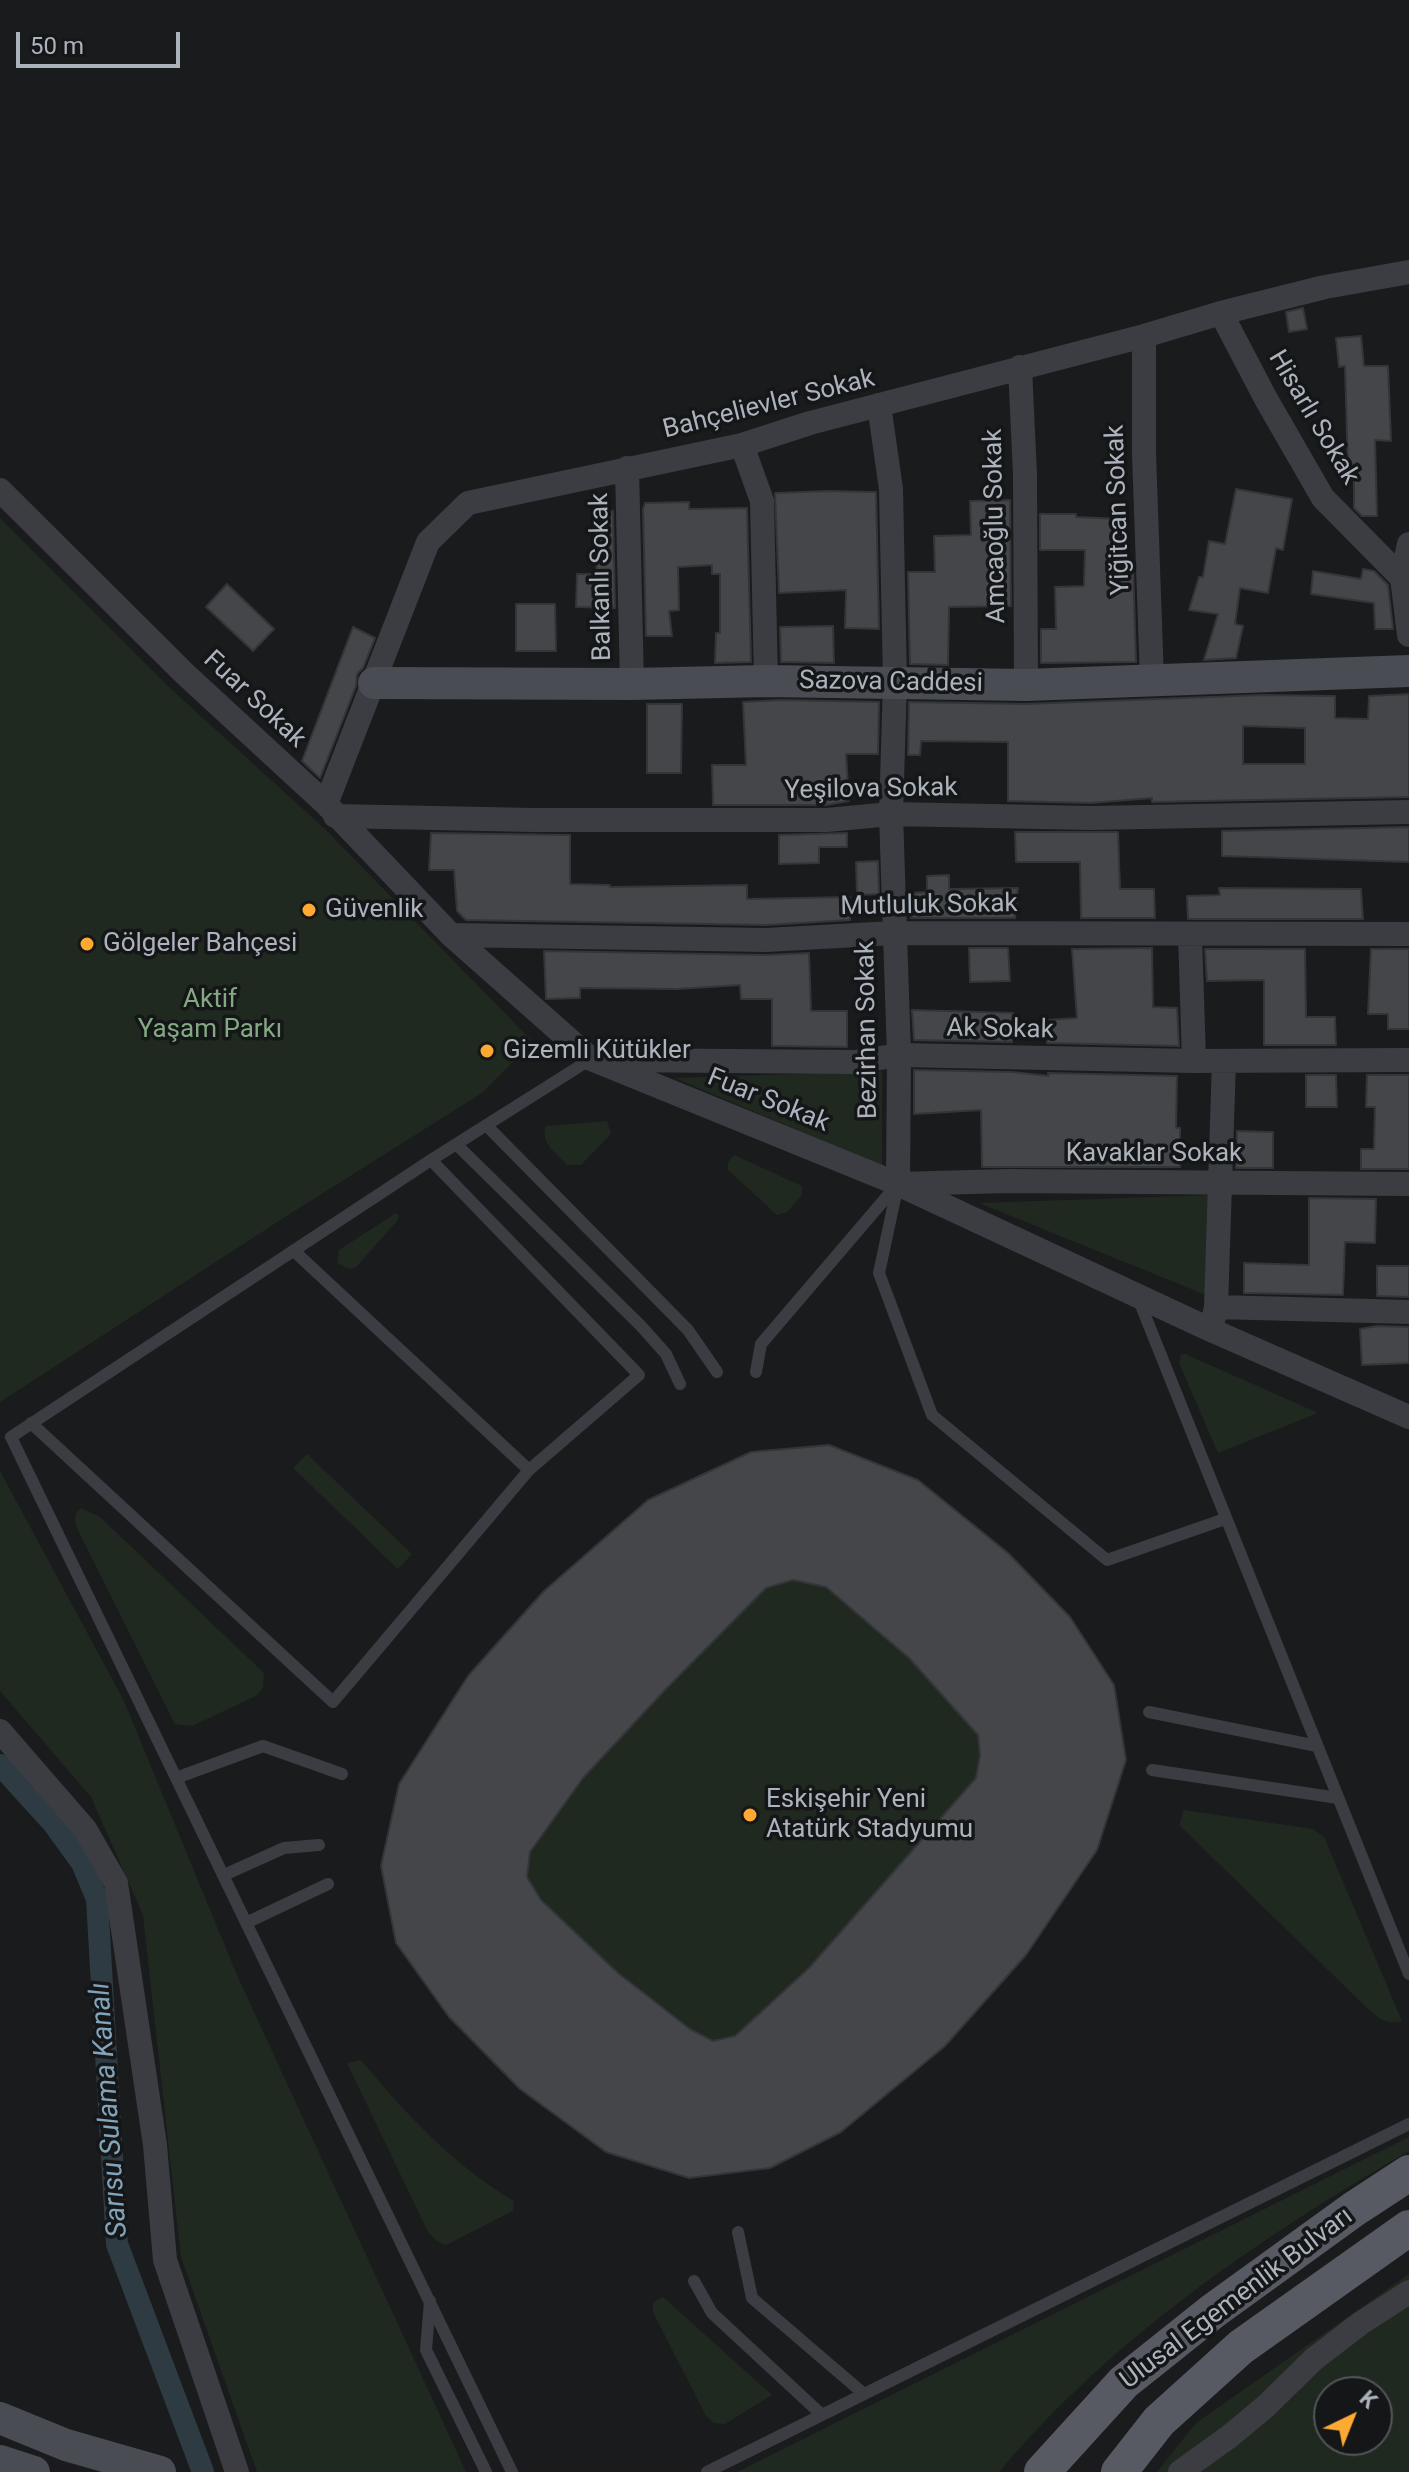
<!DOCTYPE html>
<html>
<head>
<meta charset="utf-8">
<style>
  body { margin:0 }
  #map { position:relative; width:1409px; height:2472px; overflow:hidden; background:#1a1b1d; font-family:Roboto,sans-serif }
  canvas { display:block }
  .north { position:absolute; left:1313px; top:2376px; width:80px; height:80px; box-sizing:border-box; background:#151618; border:2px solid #51555a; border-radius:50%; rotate:43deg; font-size:22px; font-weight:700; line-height:32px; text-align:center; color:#acb3bd }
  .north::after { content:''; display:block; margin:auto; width:28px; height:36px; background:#fea932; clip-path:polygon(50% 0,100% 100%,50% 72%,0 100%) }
  .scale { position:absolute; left:16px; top:32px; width:164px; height:36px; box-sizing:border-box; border:4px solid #acb3bd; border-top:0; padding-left:10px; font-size:24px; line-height:28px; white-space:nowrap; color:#acb3bd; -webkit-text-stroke:6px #151618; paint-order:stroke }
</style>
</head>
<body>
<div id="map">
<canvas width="1409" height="2472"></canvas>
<div class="north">K</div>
<div class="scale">50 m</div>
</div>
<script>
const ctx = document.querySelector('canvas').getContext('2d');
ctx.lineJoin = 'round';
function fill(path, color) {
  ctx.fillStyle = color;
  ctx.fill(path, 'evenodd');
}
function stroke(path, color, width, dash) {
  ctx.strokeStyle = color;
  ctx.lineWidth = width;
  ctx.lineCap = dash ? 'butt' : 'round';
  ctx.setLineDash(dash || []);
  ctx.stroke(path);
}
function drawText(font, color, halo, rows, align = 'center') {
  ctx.font = font + ' Roboto,sans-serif';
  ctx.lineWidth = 7;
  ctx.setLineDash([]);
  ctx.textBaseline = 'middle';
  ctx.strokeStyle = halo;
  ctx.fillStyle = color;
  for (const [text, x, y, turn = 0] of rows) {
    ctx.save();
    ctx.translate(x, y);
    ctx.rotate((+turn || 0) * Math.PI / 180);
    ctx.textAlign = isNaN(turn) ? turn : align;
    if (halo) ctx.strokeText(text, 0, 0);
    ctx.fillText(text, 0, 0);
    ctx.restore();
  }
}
const green = new Path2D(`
  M 0,518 L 171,689 L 326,830 L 533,1042 L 482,1093 L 285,1217 L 0,1402 Z
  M 882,1071 L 882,1166 L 675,1078 Z
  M 607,1121 L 611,1134 L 581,1165 L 567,1165 C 557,1154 539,1142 546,1126 Z
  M 734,1155 L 802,1186 L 802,1195 L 787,1212 L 777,1215 L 728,1170 L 728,1162 Z
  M 1212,1195 L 1206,1295 L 979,1203 Z
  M 396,1213 L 399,1216 L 397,1221 L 356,1267 L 350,1269 L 337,1263 L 339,1250 Z
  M 1181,1354 L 1185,1354 L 1318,1413 L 1218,1453 L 1179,1363 Z
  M 829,1445 L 918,1480 L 1008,1553 L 1070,1617 L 1114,1685 L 1126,1760 L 1097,1850 L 1026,1955 L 945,2046 L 841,2132 L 770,2168 L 606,2152 L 520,2089 L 449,2017 L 396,1943 L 381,1866 L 399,1784 L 468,1676 L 543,1592 L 648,1500 L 751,1452 Z
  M 307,1454 L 412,1554 L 398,1569 L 293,1468 Z
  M 0,1471 L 124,1701 L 237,1975 L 466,2472 L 257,2472 L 181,2257 L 143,1915 L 91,1797 L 0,1691 Z
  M 81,1508 L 100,1517 L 264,1673 L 263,1688 L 256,1696 L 192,1726 L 175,1724 L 77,1528 C 74,1519 74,1514 81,1508 Z
  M 1184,1810 L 1313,1829 L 1324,1837 L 1402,2021 C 1386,2025 1379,2019 1367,2008 L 1179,1825 Z
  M 361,2060 C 405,2113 454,2166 514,2201 L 513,2211 L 446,2245 L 437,2241 L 428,2232 L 347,2063 Z
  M 1409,2137 L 1409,2151 C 1258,2239 1113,2337 999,2472 L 737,2472 Z
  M 1409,2274 L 1409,2472 L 1157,2472 L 1196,2423 ZM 1329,2392 L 1377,2392 L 1377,2440 L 1329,2440 Z
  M 663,2297 L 772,2395 L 725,2424 L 714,2423 L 706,2416 L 653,2312 C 652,2303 654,2300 663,2297 Z`);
const canal = new Path2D(`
  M 0,1765 L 53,1823 L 82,1863 L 97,1899 L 117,2244 L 203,2472`);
const building = new Path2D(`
  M 1303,308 L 1307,329 L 1289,332 L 1286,312 Z
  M 1361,336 L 1364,366 L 1388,366 L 1391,441 L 1375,440 L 1377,516 L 1362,516 L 1354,508 L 1354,469 L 1348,470 L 1345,366 L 1339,367 L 1336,338 Z
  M 1236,489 L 1292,499 L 1283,550 L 1276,548 L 1268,593 L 1240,588 L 1235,624 L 1243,626 L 1236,658 L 1204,660 L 1218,614 L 1189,610 L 1199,577 L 1203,577 L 1209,541 L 1225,544 Z
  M 827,491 L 876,492 L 879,629 L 845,628 L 846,590 L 779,593 L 775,493 Z
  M 1010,500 L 1011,606 L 949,607 L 948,665 L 910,664 L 908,572 L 935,572 L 934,536 L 971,535 L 970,501 Z
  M 689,502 L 689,509 L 747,508 L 751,662 L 715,663 L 716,633 L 720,633 L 720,574 L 712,574 L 712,565 L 678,567 L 679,610 L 669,611 L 672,636 L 646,636 L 643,509 L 645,503 Z
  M 613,511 L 615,608 L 576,607 L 577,574 L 597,574 L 592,512 Z
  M 1040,514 L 1076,514 L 1076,517 L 1121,519 L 1120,562 L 1133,562 L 1136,662 L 1041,663 L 1041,629 L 1056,629 L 1055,587 L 1084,586 L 1085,550 L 1040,550 Z
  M 1363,569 L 1374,571 L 1388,585 L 1393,629 L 1375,629 L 1374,603 L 1311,594 L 1313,571 L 1361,579 Z
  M 227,584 L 274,629 L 253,651 L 206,607 Z
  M 516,604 L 555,604 L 556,651 L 516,651 Z
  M 833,626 L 834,663 L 781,662 L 780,627 Z
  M 353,627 L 375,638 L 363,668 L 357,674 L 356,686 L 320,778 L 302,761 Z
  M 1409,694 L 1409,797 L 1152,802 L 1152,798 L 1091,803 L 1008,801 L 1008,742 L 921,741 L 920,755 L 908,755 L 909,702 L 1026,704 L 1263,695 L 1335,696 L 1335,718 L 1368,719 L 1369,696 ZM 1243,726 L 1305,728 L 1305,764 L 1243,764 Z
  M 781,700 L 879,702 L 878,754 L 846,754 L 849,801 L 826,805 L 713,805 L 712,765 L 746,765 L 743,702 Z
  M 647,704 L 682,704 L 681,773 L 647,773 Z
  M 1409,827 L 1409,862 L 1222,856 L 1222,831 Z
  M 1015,832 L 1118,832 L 1120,889 L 1154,889 L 1155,918 L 1081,918 L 1080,862 L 1016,862 Z
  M 431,833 L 570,835 L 570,884 L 610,885 L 610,887 L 747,885 L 747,899 L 850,897 L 850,920 L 766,925 L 466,920 L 457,911 L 454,870 L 429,870 Z
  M 847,833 L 847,847 L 819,847 L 819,863 L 779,864 L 779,835 Z
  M 878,861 L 879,894 L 857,895 L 856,862 Z
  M 949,875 L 949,889 L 1018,888 L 1015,918 L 911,918 L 910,893 L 927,892 L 927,876 Z
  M 1219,888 L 1361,889 L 1363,919 L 1188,919 L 1187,896 L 1220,895 Z
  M 969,948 L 1008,948 L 1010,981 L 970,982 Z
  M 1152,948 L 1153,1007 L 1177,1008 L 1179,1046 L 1047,1043 L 1046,1020 L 1077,1018 L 1072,949 Z
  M 1205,949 L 1305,949 L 1306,1017 L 1335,1017 L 1336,1045 L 1264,1045 L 1264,980 L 1207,981 Z
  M 1371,949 L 1409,949 L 1409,1029 L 1388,1029 L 1388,1014 L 1368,1014 Z
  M 544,951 L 766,955 L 809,953 L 811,1011 L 847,1011 L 847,1047 L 772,1046 L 772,999 L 741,999 L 740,985 L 677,989 L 580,988 L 580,998 L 546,999 Z
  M 912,1010 L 1013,1013 L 1012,1042 L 914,1040 Z
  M 914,1070 L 1012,1072 L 1049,1076 L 1048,1073 L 1177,1076 L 1176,1128 L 1180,1128 L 1180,1167 L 982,1167 L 981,1110 L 914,1114 Z
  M 1306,1075 L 1336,1075 L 1337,1107 L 1306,1107 Z
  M 1367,1075 L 1409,1075 L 1409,1169 L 1361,1169 L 1361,1149 L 1374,1149 L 1375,1107 L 1366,1107 Z
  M 1237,1131 L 1273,1132 L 1273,1168 L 1236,1168 Z
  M 1309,1198 L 1376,1199 L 1375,1243 L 1345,1242 L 1343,1295 L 1244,1293 L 1244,1263 L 1309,1265 Z
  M 1377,1266 L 1409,1266 L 1409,1297 L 1377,1296 Z
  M 1377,1326 L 1409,1327 L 1409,1363 L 1362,1365 L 1360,1329 Z
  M 829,1445 L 918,1480 L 1008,1553 L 1070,1617 L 1114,1685 L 1126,1760 L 1097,1850 L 1026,1955 L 945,2046 L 841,2132 L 770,2168 L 689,2178 L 606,2152 L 520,2089 L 449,2017 L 396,1943 L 381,1866 L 399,1784 L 468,1676 L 543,1592 L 648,1500 L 751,1452 ZM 793,1580 L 826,1587 L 909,1658 L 978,1735 L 980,1755 L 976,1778 L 809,1968 L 735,2036 L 713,2041 L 690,2029 L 618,1973 L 541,1900 L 527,1877 L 530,1852 L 583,1778 L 665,1690 L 766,1588 Z`);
const lane = new Path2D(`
  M 486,1125 L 688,1330 L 717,1372
  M 456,1144 L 641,1326 L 666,1354 L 680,1384
  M 898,1184 L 879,1273 L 932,1415 L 1107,1560 L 1225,1519
  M 294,1251 L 529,1470
  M 1138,1298 L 1409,1974
  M 756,1372 L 761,1344 L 896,1186
  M 31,1423 L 333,1702 L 529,1470 L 639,1375 L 431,1160
  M 1149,1712 L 1317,1746
  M 1152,1770 L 1338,1798
  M 176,1778 L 263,1746 L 342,1774
  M 224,1875 L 284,1848 L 319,1845
  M 246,1923 L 328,1884
  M 738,2232 L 752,2298 L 864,2394
  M 694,2281 L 712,2313 L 822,2415
  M 430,2301 L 426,2350 L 486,2472
  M 512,2472 L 11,1437 L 431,1160 L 591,1059
  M 707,2472 L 1409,2124`);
const street = new Path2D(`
  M 1221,313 L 1266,399 L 1323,498 L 1402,578
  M 1144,336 L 1144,453 L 1152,681
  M 1020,367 L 1025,475 L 1026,685
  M 879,405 L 891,489 L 895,682 L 891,814 L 899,1055 L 898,1184 L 1008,1181 L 1409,1184
  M 742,445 L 762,501 L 766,681
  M 627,468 L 632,684
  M 0,490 L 185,674 L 326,804 L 451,935 L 591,1059 L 898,1184 L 1211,1330 L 1409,1417
  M 1409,544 L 1402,578 L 1409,635
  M 326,804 L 428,542 L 468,503 L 742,445 L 810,423 L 1144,336 L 1221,313 L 1325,287 L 1409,272
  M 335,816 L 534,820 L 827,820 L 891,814 L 1091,818 L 1409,812
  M 1190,934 L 1194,1061
  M 451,935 L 766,940 L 894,933 L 1409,934
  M 605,1060 L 855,1062 L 899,1055 L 1194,1061 L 1409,1060
  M 1216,1307 L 1409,1312
  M 1211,1330 L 1216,1307 L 1224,1061
  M 0,1731 L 85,1829 L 116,1883 L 155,2145 L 165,2260 L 237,2472
  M 1180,2472 L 1230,2436 L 1266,2406 L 1314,2359 L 1361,2323 L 1409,2292`);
const secondary = new Path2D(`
  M 374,683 L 632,684 L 766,681 L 1026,685 L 1409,671
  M 0,2418 L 66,2445 L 160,2472
  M 0,2461 L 34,2472`);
const primary = new Path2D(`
  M 1042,2472 L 1124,2382 L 1213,2311 L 1354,2209 L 1409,2173
  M 1119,2472 L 1159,2421 L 1241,2347 L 1409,2228`);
const markers = [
  [309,910,8,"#fea932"],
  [87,944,8,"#fea932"],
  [487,1051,8,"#fea932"],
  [750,1815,8,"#fea932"]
];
const streetNames = [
  ["Bahçelievler Sokak",769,405,-14],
  ["Hisarlı Sokak",1313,418,59],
  ["Yiğitcan Sokak",1119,510,-92],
  ["Amcaoğlu Sokak",996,526,-91],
  ["Balkanlı Sokak",602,577,-91],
  ["Sazova Caddesi",891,683,1],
  ["Fuar Sokak",254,700,43],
  ["Yeşilova Sokak",871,790,-1],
  ["Mutluluk Sokak",929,906,-1],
  ["Bezirhan Sokak",868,1030,-91],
  ["Ak Sokak",1000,1030,1],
  ["Fuar Sokak",768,1101,22],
  ["Kavaklar Sokak",1154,1154],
  ["Ulusal Egemenlik Bulvarı",1237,2299,-37]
];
const poiNames = [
  ["Güvenlik",325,910],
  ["Gölgeler Bahçesi",103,944],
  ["Gizemli Kütükler",503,1051],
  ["Eskişehir Yeni",766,1800],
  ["Atatürk Stadyumu",766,1830]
];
const parkNames = [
  ["Aktif",210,1000],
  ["Yaşam Parkı",210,1030]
];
const waterNames = [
  ["Sarısu Sulama Kanalı",110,2110,-94]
];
fill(green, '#202920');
stroke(canal, '#2f3b43', 22);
fill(building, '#44464a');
stroke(building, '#343539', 2);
stroke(lane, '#3b3d42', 12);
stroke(street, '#3b3d42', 24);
stroke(secondary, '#494c53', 32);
stroke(primary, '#575a62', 36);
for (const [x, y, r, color] of markers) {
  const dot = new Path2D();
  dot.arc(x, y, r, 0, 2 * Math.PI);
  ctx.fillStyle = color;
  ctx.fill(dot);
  stroke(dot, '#151618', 3);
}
drawText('26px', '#acb3bd', '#151618', streetNames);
drawText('26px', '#acb3bd', '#151618', poiNames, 'left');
drawText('26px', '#83a982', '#151618', parkNames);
drawText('italic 28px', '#82a4ba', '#151618', waterNames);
</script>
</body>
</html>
